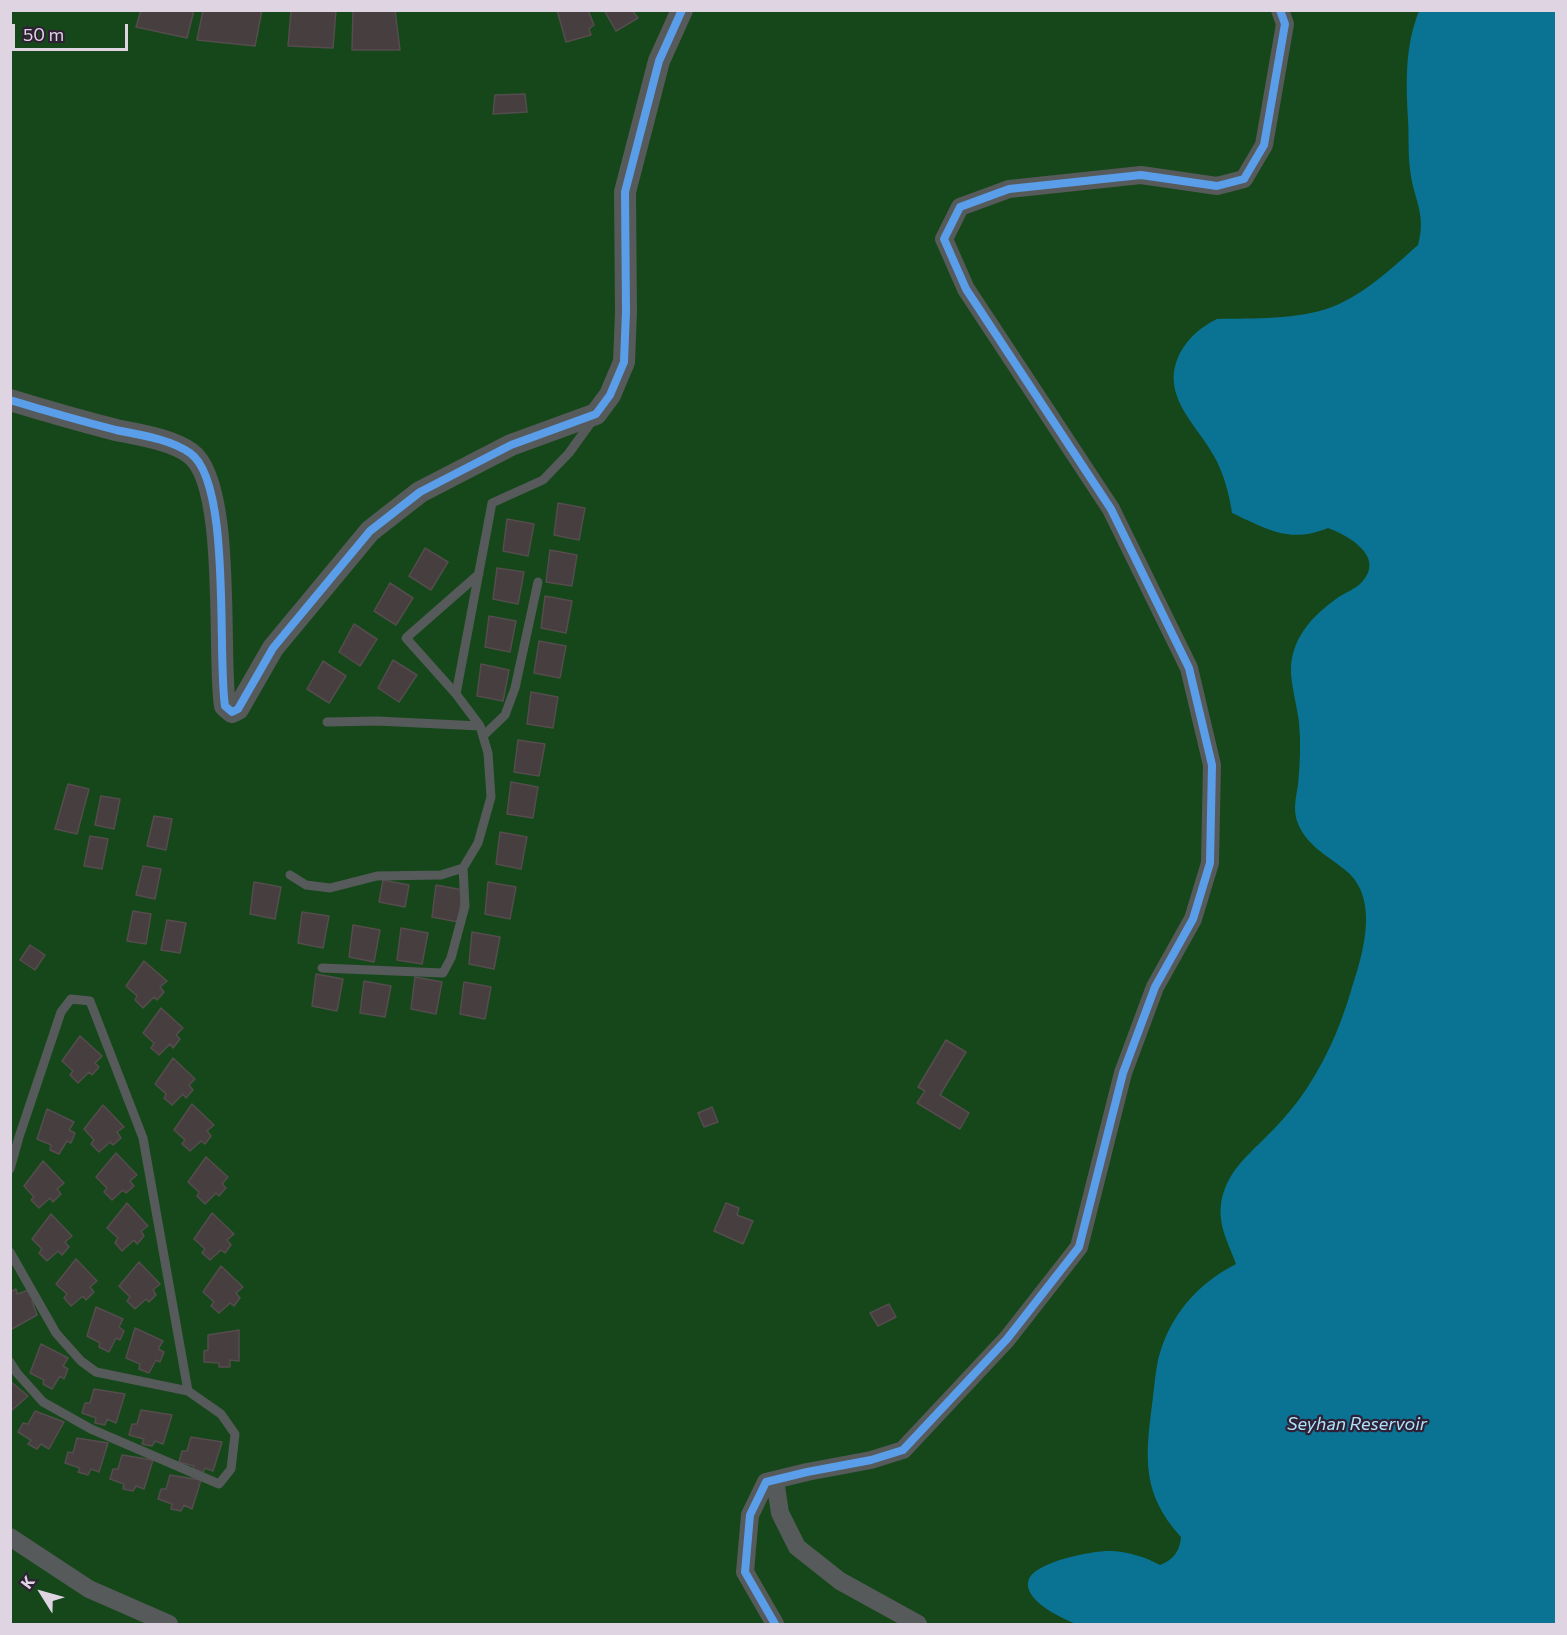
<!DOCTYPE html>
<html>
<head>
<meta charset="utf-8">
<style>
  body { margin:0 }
  #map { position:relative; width:1567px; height:1635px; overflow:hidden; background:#2d2530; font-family:Commissioner,sans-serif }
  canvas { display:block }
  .frame { position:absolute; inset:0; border:12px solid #ded4e2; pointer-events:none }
  .north { position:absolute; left:12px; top:1563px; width:60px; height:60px; -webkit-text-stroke:4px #2f2035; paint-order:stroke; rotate:307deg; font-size:16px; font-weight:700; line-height:24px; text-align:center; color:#ded4e2 }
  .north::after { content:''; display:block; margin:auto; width:21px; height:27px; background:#ded4e2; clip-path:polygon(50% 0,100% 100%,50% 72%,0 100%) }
  .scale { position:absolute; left:12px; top:24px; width:116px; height:27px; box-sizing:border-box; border:3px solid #ded4e2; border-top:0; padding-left:8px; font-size:18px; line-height:21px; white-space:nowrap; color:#ded4e2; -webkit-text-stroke:4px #2f2035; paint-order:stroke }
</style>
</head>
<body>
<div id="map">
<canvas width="1567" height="1635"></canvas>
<div class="frame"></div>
<div class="north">K</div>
<div class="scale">50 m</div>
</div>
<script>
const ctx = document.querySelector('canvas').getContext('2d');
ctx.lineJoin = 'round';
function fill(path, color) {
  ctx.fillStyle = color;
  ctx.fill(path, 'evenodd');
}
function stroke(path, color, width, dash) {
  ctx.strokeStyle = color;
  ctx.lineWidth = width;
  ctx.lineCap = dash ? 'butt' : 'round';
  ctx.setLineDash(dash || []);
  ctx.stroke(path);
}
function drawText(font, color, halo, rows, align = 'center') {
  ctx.font = font + ' Commissioner,sans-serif';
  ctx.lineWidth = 4.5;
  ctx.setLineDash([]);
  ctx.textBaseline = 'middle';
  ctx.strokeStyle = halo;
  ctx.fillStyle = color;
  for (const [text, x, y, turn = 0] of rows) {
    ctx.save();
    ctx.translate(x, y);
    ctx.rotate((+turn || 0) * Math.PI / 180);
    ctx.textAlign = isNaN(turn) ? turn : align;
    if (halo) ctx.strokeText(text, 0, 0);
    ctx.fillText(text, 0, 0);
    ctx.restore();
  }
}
const green = new Path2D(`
  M 11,11 L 1556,11 L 1556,1624 L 11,1624 Z`);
const water = new Path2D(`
  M 1419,11 L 1556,11 L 1556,1624 L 1077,1624 C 1062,1619 1018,1598 1030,1577 C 1040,1561 1094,1550 1112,1551 C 1129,1552 1145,1557 1160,1565 C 1173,1560 1180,1551 1181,1537 C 1142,1494 1145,1459 1152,1405 C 1154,1390 1155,1375 1158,1360 C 1169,1316 1197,1284 1236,1264 C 1229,1244 1218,1226 1221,1204 C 1226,1173 1245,1158 1265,1138 C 1277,1126 1288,1114 1298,1101 C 1323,1067 1339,1031 1351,991 C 1363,954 1381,897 1344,869 C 1326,855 1305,844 1297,821 C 1293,809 1296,797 1298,785 C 1300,764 1301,743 1299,722 C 1297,706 1292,689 1291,673 C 1290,640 1311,617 1336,599 C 1344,593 1356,589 1362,582 C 1386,556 1347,535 1328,528 C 1289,544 1267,529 1232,513 C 1229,493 1224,474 1214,456 C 1196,423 1159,395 1180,353 C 1189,337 1201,327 1217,319 C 1253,318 1298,320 1332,307 C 1365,294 1392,268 1418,245 C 1427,213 1413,199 1410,169 C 1408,153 1409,136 1408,119 C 1406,81 1405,46 1419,11 Z`);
const building = new Path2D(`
  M 141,10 L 194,10 L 187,38 L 136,27 Z
  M 203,10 L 262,10 L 255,46 L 197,40 Z
  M 336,10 L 333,48 L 288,46 L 291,11 Z
  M 353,10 L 395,10 L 400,50 L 352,50 Z
  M 557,10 L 588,10 L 594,25 L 589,29 L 591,35 L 566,42 Z
  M 604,10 L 636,10 L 634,13 L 638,18 L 616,31 Z
  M 525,94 L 527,112 L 493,114 L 495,95 Z
  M 558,503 L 585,508 L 579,540 L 554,535 Z
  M 507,519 L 534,524 L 528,556 L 503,551 Z
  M 425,548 L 448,562 L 431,590 L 409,576 Z
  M 550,550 L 577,555 L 572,586 L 546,582 Z
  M 497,568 L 524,572 L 518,604 L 493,599 Z
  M 390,583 L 413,598 L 396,625 L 374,611 Z
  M 545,596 L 572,601 L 566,633 L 541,628 Z
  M 489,616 L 516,621 L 510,652 L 485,647 Z
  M 354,624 L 377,639 L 360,666 L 339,652 Z
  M 539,641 L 566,646 L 560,678 L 534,673 Z
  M 393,660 L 417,675 L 399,702 L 378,688 Z
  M 323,661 L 346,676 L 329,703 L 307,689 Z
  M 481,664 L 509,670 L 503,701 L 477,696 Z
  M 531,692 L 558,697 L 553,728 L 527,724 Z
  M 518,740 L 545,744 L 539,776 L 514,772 Z
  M 511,782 L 538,787 L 533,818 L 507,814 Z
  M 68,784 L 89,789 L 77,834 L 55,829 Z
  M 101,796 L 120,799 L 114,829 L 95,825 Z
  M 154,816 L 172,819 L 166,850 L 147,846 Z
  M 500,832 L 527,837 L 521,869 L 496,864 Z
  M 90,836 L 108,839 L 102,869 L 84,866 Z
  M 143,866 L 161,869 L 155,899 L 136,895 Z
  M 383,880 L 409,885 L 405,907 L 379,902 Z
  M 254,882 L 281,887 L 275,919 L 250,914 Z
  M 488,882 L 516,887 L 510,919 L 485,914 Z
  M 436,885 L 463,890 L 458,922 L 432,917 Z
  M 133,911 L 151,914 L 146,944 L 127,941 Z
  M 302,912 L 329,916 L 323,948 L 298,943 Z
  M 167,920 L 186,923 L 180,953 L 161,950 Z
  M 353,925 L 380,930 L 374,962 L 349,957 Z
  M 401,928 L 428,933 L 422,964 L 397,960 Z
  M 472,932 L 500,937 L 494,969 L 469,964 Z
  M 30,945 L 45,955 L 35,970 L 20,960 Z
  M 144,961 L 167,981 L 160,987 L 164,992 L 157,1000 L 154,997 L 143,1008 L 135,1000 L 137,996 L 126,986 Z
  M 316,974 L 343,979 L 337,1011 L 312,1006 Z
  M 415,977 L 442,982 L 436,1014 L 411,1009 Z
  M 364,981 L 391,986 L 385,1017 L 360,1013 Z
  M 464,982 L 491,987 L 485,1019 L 460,1014 Z
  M 161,1008 L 183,1028 L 176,1035 L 180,1039 L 173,1048 L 170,1044 L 159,1055 L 151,1048 L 154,1043 L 143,1033 Z
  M 80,1036 L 102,1056 L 95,1063 L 99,1067 L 92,1075 L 89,1072 L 78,1083 L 70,1075 L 73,1071 L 62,1061 Z
  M 946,1040 L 966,1052 L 940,1095 L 969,1113 L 960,1129 L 917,1103 L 925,1091 L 918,1087 Z
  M 173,1058 L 195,1079 L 189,1085 L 193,1090 L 186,1098 L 183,1094 L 172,1105 L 164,1098 L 166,1094 L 155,1084 Z
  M 192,1104 L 214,1125 L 207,1131 L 211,1136 L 205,1144 L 201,1141 L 190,1151 L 182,1144 L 185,1140 L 174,1130 Z
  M 103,1105 L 124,1127 L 117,1132 L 121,1138 L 113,1145 L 110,1142 L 99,1152 L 91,1144 L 94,1140 L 84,1129 Z
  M 712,1107 L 718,1122 L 704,1127 L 698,1113 Z
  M 47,1109 L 74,1122 L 69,1130 L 75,1133 L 71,1143 L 67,1141 L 59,1154 L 50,1150 L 51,1145 L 37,1139 Z
  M 116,1153 L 137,1175 L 130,1181 L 134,1186 L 126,1193 L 123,1190 L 112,1200 L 104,1192 L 107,1188 L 96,1177 Z
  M 206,1157 L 228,1177 L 222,1184 L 226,1188 L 219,1196 L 216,1193 L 205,1204 L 197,1196 L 199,1192 L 188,1182 Z
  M 43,1161 L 64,1183 L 57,1189 L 61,1194 L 53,1202 L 50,1198 L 39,1208 L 31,1200 L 34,1197 L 24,1186 Z
  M 127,1203 L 148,1226 L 141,1231 L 144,1236 L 137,1244 L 134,1240 L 122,1251 L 115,1243 L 118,1238 L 107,1228 Z
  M 726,1203 L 739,1208 L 737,1215 L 753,1221 L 743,1244 L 714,1231 Z
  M 212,1213 L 234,1234 L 227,1240 L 231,1245 L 225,1253 L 221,1250 L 210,1260 L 202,1253 L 205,1249 L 194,1239 Z
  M 51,1214 L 72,1236 L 65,1242 L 69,1247 L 62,1255 L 58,1251 L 47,1261 L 39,1253 L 42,1249 L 32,1239 Z
  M 76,1259 L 97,1281 L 90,1287 L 94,1292 L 86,1300 L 83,1296 L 71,1306 L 64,1298 L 67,1294 L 56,1284 Z
  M 139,1262 L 160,1284 L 153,1290 L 156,1295 L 149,1302 L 146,1299 L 135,1309 L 127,1301 L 130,1297 L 119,1286 Z
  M 221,1266 L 243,1287 L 236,1293 L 240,1298 L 234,1306 L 230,1303 L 219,1313 L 211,1306 L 214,1302 L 203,1292 Z
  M 16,1289 L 17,1294 L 32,1289 L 36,1299 L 32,1301 L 37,1315 L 10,1330 L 10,1292 Z
  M 889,1304 L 896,1317 L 878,1326 L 870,1313 Z
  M 96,1307 L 123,1319 L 119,1327 L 124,1331 L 120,1340 L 116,1338 L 109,1352 L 99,1347 L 100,1343 L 87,1336 Z
  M 135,1328 L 163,1341 L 158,1349 L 164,1352 L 160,1362 L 156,1360 L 149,1373 L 139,1369 L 140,1364 L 126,1358 Z
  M 239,1330 L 239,1361 L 230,1360 L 230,1367 L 219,1367 L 219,1363 L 204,1362 L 204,1351 L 208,1350 L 208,1335 Z
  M 41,1344 L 68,1358 L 63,1366 L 68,1369 L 64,1379 L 60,1376 L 52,1389 L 43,1384 L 44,1380 L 30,1373 Z
  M 10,1381 L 28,1396 L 10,1412 Z
  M 94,1389 L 125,1394 L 116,1423 L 107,1419 L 105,1425 L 95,1423 L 96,1418 L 82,1413 L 85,1403 L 90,1403 Z
  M 141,1410 L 172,1415 L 163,1444 L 155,1441 L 152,1446 L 142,1444 L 144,1439 L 129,1435 L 132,1424 L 137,1424 Z
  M 35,1411 L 64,1422 L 49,1449 L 41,1444 L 37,1449 L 28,1444 L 31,1440 L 18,1432 L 23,1423 L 28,1424 Z
  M 191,1437 L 222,1442 L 213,1471 L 205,1468 L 202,1474 L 192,1471 L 194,1466 L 179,1462 L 182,1451 L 187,1451 Z
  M 77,1438 L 108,1443 L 99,1472 L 91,1469 L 88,1475 L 78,1472 L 80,1468 L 65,1463 L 68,1452 L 73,1453 Z
  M 122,1455 L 153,1460 L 144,1489 L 136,1486 L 133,1491 L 123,1489 L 124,1484 L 110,1479 L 113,1469 L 118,1469 Z
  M 170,1475 L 201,1480 L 192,1509 L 184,1505 L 181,1511 L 171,1509 L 172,1504 L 158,1499 L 161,1489 L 166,1489 Z`);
const service = new Path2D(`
  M 456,694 L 492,503 L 543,480 L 569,453 L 592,421
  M 327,722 L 377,721 L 480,726
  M 483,736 L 505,715 L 515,688 L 538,582
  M 290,875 L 306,885 L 330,888 L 377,876 L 441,875 L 463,868
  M 322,968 L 443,973 L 451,958 L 465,906 L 463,868 L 478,843 L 491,797 L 488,753 L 480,726 L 456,694 L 406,638 L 479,574
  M 10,1169 L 19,1137 L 61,1012 L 71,999 L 90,1001 L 143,1138 L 188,1391
  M 10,1252 L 56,1333 L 81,1361 L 96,1372 L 188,1391 L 221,1414 L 235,1434 L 231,1469 L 219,1484 L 91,1429 L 43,1402 L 17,1373 L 10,1362`);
const minor = new Path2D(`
  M 775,1480 L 780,1513 L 797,1547 L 840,1581 L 918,1624
  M 10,1537 L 89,1589 L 169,1624
  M 775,1624 L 745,1572 L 750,1515 L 766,1482 L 807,1472 L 871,1460 L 903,1450 L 1007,1339 L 1079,1247 L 1123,1073 L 1155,987 L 1193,919 L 1210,863 L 1212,765 L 1189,668 L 1111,509 L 966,289 L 944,239 L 960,207 L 1009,189 L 1141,175 L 1217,186 L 1244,179 L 1264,145 L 1285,24 L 1280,10`);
const tertiary = new Path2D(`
  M 10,400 C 46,411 81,421 116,430 C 140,435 170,439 190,453 C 232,482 217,655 225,706 L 232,712 L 238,709 L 273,648 L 370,531 L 420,492 L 511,445 L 596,414 L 610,395 L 624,362 L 626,312 L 625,192 L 659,61 L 682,10`);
const cycleway = new Path2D(`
  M 10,400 C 46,411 81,421 116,430 C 140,435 170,439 190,453 C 232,482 217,655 225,706 L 232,712 L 238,709 L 273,648 L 370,531 L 420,492 L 511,445 L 596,414 L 610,395 L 624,362 L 626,312 L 625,192 L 659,61 L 682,10
  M 775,1624 L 745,1572 L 750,1515 L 766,1482 L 807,1472 L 871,1460 L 903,1450 L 1007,1339 L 1079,1247 L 1123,1073 L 1155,987 L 1193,919 L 1210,863 L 1212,765 L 1189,668 L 1111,509 L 966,289 L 944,239 L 960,207 L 1009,189 L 1141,175 L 1217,186 L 1244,179 L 1264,145 L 1285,24 L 1280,10`);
const waterNames = [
  ["Seyhan Reservoir",1357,1424]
];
fill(green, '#16471a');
fill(water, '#0a7394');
fill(building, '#463e3f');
stroke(building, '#544c4d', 1.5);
stroke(service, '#565a5a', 9);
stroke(minor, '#565a5a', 18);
stroke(tertiary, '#565a5a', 22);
stroke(cycleway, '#5a9eea', 8);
drawText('italic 18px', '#ade2fa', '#2f2035', waterNames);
</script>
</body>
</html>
